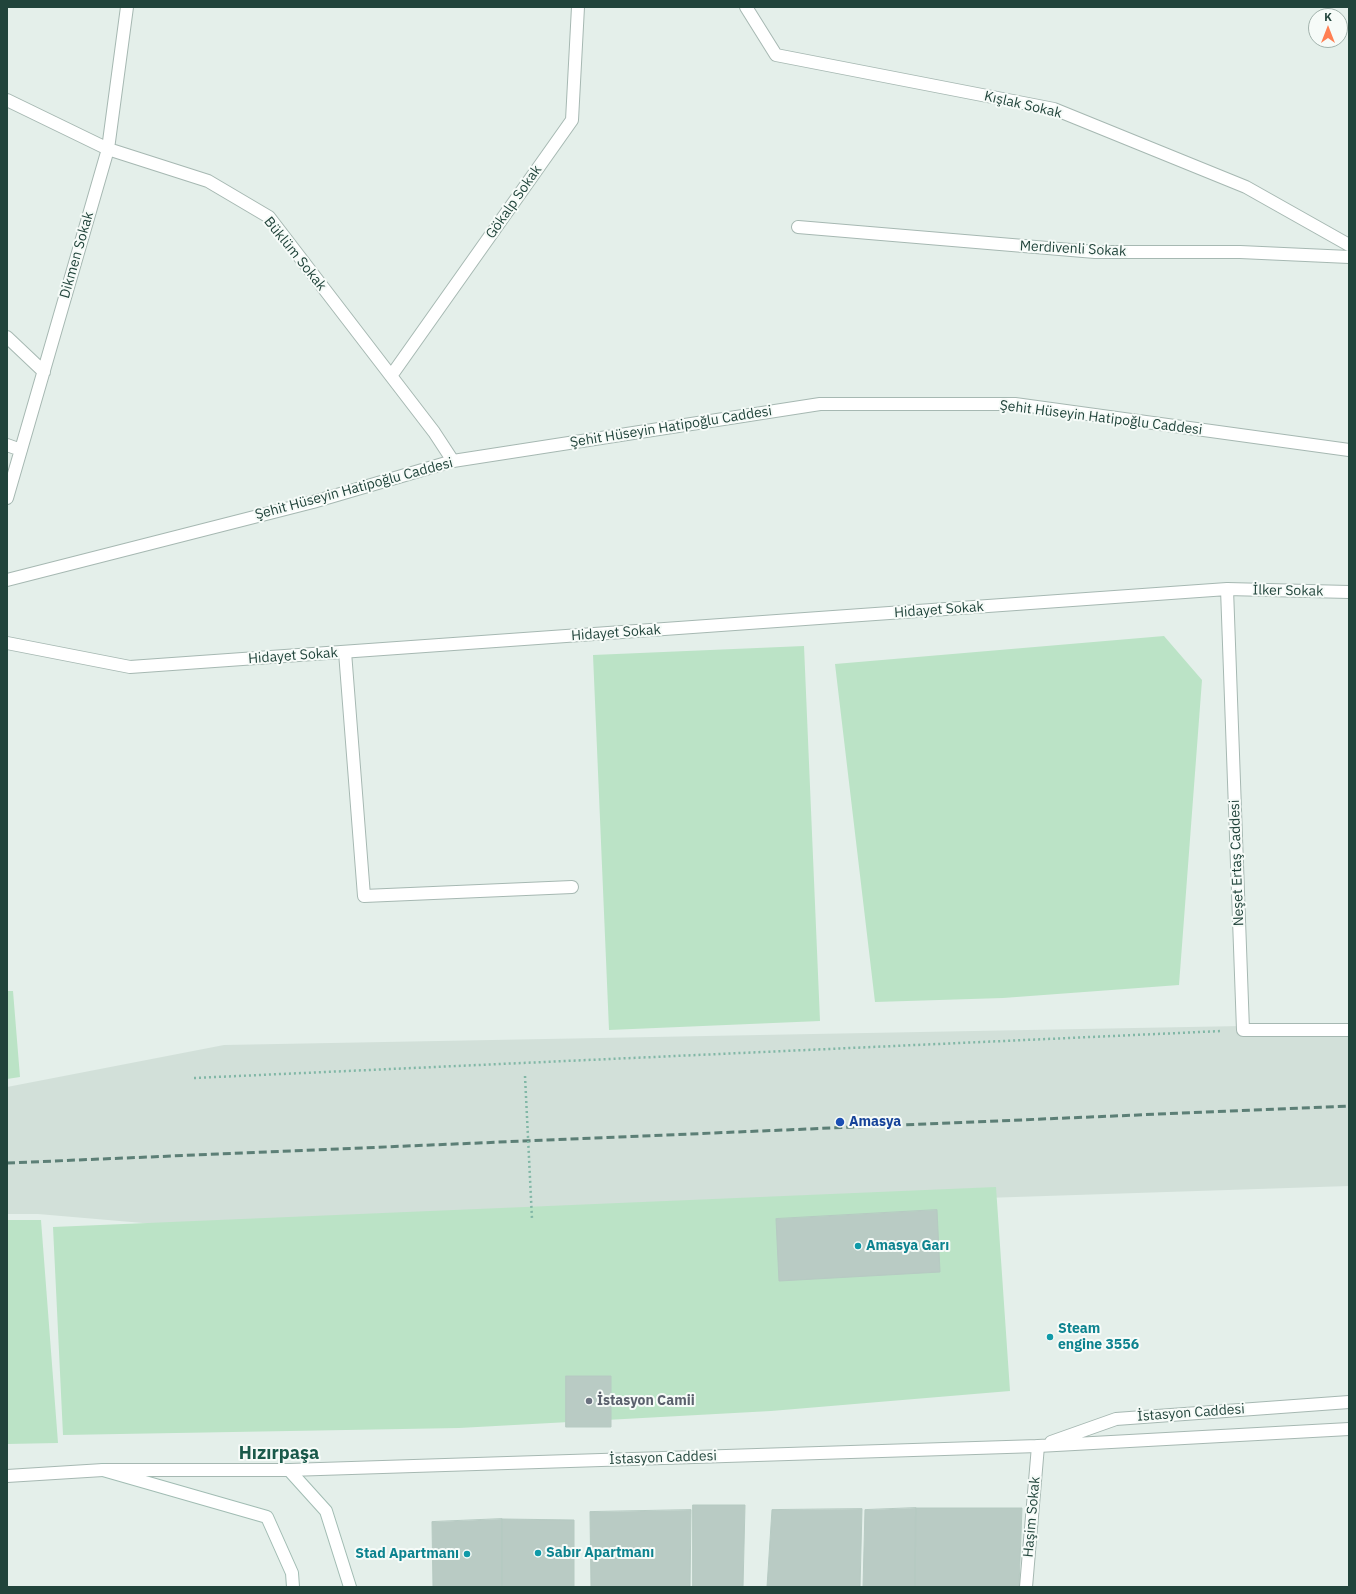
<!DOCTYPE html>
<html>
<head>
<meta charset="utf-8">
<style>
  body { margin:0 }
  #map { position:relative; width:1356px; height:1594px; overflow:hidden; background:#e4efea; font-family:"IBM Plex Sans",sans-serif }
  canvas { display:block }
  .frame { position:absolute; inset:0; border:8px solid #21443b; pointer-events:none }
  .north { position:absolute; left:1308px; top:8px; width:40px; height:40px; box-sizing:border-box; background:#f6fbf8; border:1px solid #a1b2ac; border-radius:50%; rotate:0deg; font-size:11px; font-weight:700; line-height:16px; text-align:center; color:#21443b }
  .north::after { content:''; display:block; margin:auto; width:14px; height:18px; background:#ff7f52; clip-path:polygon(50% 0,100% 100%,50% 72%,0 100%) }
</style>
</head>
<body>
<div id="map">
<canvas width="1356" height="1594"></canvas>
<div class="frame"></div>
<div class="north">K</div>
</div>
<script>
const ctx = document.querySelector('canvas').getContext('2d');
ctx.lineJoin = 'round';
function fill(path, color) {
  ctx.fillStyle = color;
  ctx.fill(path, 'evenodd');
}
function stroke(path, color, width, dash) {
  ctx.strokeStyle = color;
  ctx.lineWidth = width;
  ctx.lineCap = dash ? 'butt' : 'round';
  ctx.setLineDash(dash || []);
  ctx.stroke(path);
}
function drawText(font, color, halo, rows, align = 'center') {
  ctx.font = font + ' "IBM Plex Sans",sans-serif';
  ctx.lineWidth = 4;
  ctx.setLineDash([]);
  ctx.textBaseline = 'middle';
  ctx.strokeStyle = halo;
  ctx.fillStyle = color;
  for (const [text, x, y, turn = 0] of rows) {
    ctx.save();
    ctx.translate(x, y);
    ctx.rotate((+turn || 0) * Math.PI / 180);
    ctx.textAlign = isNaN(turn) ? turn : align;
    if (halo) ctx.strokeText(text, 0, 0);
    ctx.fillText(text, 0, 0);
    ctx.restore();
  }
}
const built = new Path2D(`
  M 1349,1024 L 1349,1186 L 166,1225 L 38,1214 L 7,1214 L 7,1087 L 224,1045 Z`);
const green = new Path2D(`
  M 1164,636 L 1202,680 L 1179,985 L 1003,998 L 875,1002 L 835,664 Z
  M 804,646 L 820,1021 L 609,1030 L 593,655 Z
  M 7,991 L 13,991 L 20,1077 L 7,1079 Z
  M 996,1187 L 1010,1391 L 771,1411 L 459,1428 L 63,1435 L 53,1227 Z
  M 7,1220 L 41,1220 L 58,1443 L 7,1444 Z`);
const building = new Path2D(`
  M 937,1210 L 940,1272 L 779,1281 L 776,1219 Z
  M 566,1376 L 611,1376 L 611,1427 L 566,1427 Z
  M 693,1505 L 745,1505 L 743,1587 L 693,1587 Z
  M 916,1508 L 915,1587 L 863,1587 L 865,1510 Z
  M 916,1508 L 1022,1508 L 1019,1587 L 915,1587 Z
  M 862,1509 L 860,1587 L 767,1587 L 772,1510 Z
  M 691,1510 L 690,1587 L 591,1587 L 590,1512 Z
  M 502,1519 L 502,1587 L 433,1587 L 432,1522 Z
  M 502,1519 L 574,1520 L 574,1587 L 502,1587 Z`);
const path = new Path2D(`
  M 194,1078 L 1222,1031`);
const service = new Path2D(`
  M 345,652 L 364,896 L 572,887`);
const minor = new Path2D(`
  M 746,7 L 776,55 L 1054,109 L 1246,187 L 1349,245
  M 7,100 L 108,149 L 208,181 L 269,217 L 434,432 L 453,461
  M 798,227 L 1095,252 L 1240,252 L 1349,257
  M 7,337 L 44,372
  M 391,376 L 572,120 L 578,7
  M 7,445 L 21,450
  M 7,498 L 108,149 L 127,7
  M 1227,589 L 1243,1030 L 1349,1030
  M 7,643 L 130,667 L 1227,589 L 1349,592
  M 1026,1587 L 1038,1446`);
const tertiary = new Path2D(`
  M 7,580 L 313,502 L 453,461 L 820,404 L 1015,404 L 1349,450
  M 1051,1442 L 1116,1419 L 1349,1402
  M 7,1476 L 103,1470 L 289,1470 L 1038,1446 L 1349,1429`);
const secondary = new Path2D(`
  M 103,1470 L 267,1517 L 292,1573 L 293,1587
  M 289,1470 L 326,1511 L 350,1587`);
const rail = new Path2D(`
  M 7,1163 L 1349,1106`);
const pathBridge = new Path2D(`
  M 525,1076 L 532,1219`);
const markers = [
  [840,1122,5,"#1a4fb4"],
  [858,1246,4,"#0f9aa8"],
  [1050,1337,4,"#0f9aa8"],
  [589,1401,4,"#6b7280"],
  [538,1553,4,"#0f9aa8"],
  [467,1554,4,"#0f9aa8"]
];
const streetNames = [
  ["Kışlak Sokak",1023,105,13],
  ["Gökalp Sokak",514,202,-55],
  ["Merdivenli Sokak",1073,249,3],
  ["Büklüm Sokak",295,254,51],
  ["Dikmen Sokak",77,255,-74],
  ["Şehit Hüseyin Hatipoğlu Caddesi",1101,418,7],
  ["Şehit Hüseyin Hatipoğlu Caddesi",671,427,-9],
  ["Şehit Hüseyin Hatipoğlu Caddesi",354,489,-15],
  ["İlker Sokak",1288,591,1],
  ["Hidayet Sokak",939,610,-4],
  ["Hidayet Sokak",616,633,-4],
  ["Hidayet Sokak",293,656,-4],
  ["Neşet Ertaş Caddesi",1237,863,-92],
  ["İstasyon Caddesi",1191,1413,-4],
  ["İstasyon Caddesi",663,1458,-2],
  ["Haşim Sokak",1032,1517,-85]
];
const transitNames = [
  ["Amasya",849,1122]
];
const cultureNames = [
  ["Amasya Garı",866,1246],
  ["Steam",1058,1329],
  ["engine 3556",1058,1345],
  ["Sabır Apartmanı",546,1553],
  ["Stad Apartmanı",459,1554,"right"]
];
const worshipNames = [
  ["İstasyon Camii",597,1401]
];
const districtNames = [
  ["Hızırpaşa",279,1454]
];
fill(built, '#d2e0d9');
fill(green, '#bbe3c6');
fill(building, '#b9cbc4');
stroke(building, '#b6cac2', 1);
stroke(service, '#a6b8b2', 14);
stroke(minor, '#a6b8b2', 14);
stroke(tertiary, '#a6b8b2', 14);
stroke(secondary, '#a1bcb3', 14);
stroke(path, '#81b7a6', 2.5, [2, 3]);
stroke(service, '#fff', 12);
stroke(minor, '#fff', 12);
stroke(tertiary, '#fff', 12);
stroke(secondary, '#fff', 12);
stroke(rail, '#5c7f76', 3, [8, 4]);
stroke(pathBridge, '#81b7a6', 2.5, [2, 3]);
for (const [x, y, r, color] of markers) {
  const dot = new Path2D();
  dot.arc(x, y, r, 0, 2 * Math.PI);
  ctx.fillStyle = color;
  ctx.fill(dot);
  stroke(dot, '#f6fbf8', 1.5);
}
drawText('14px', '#21443b', '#f6fbf8', streetNames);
drawText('bold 14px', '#164399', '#f6fbf8', transitNames, 'left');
drawText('bold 14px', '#0d838f', '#f6fbf8', cultureNames, 'left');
drawText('bold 14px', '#5b616d', '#f6fbf8', worshipNames, 'left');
drawText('bold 18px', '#1a594a', '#f6fbf8', districtNames);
</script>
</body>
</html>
